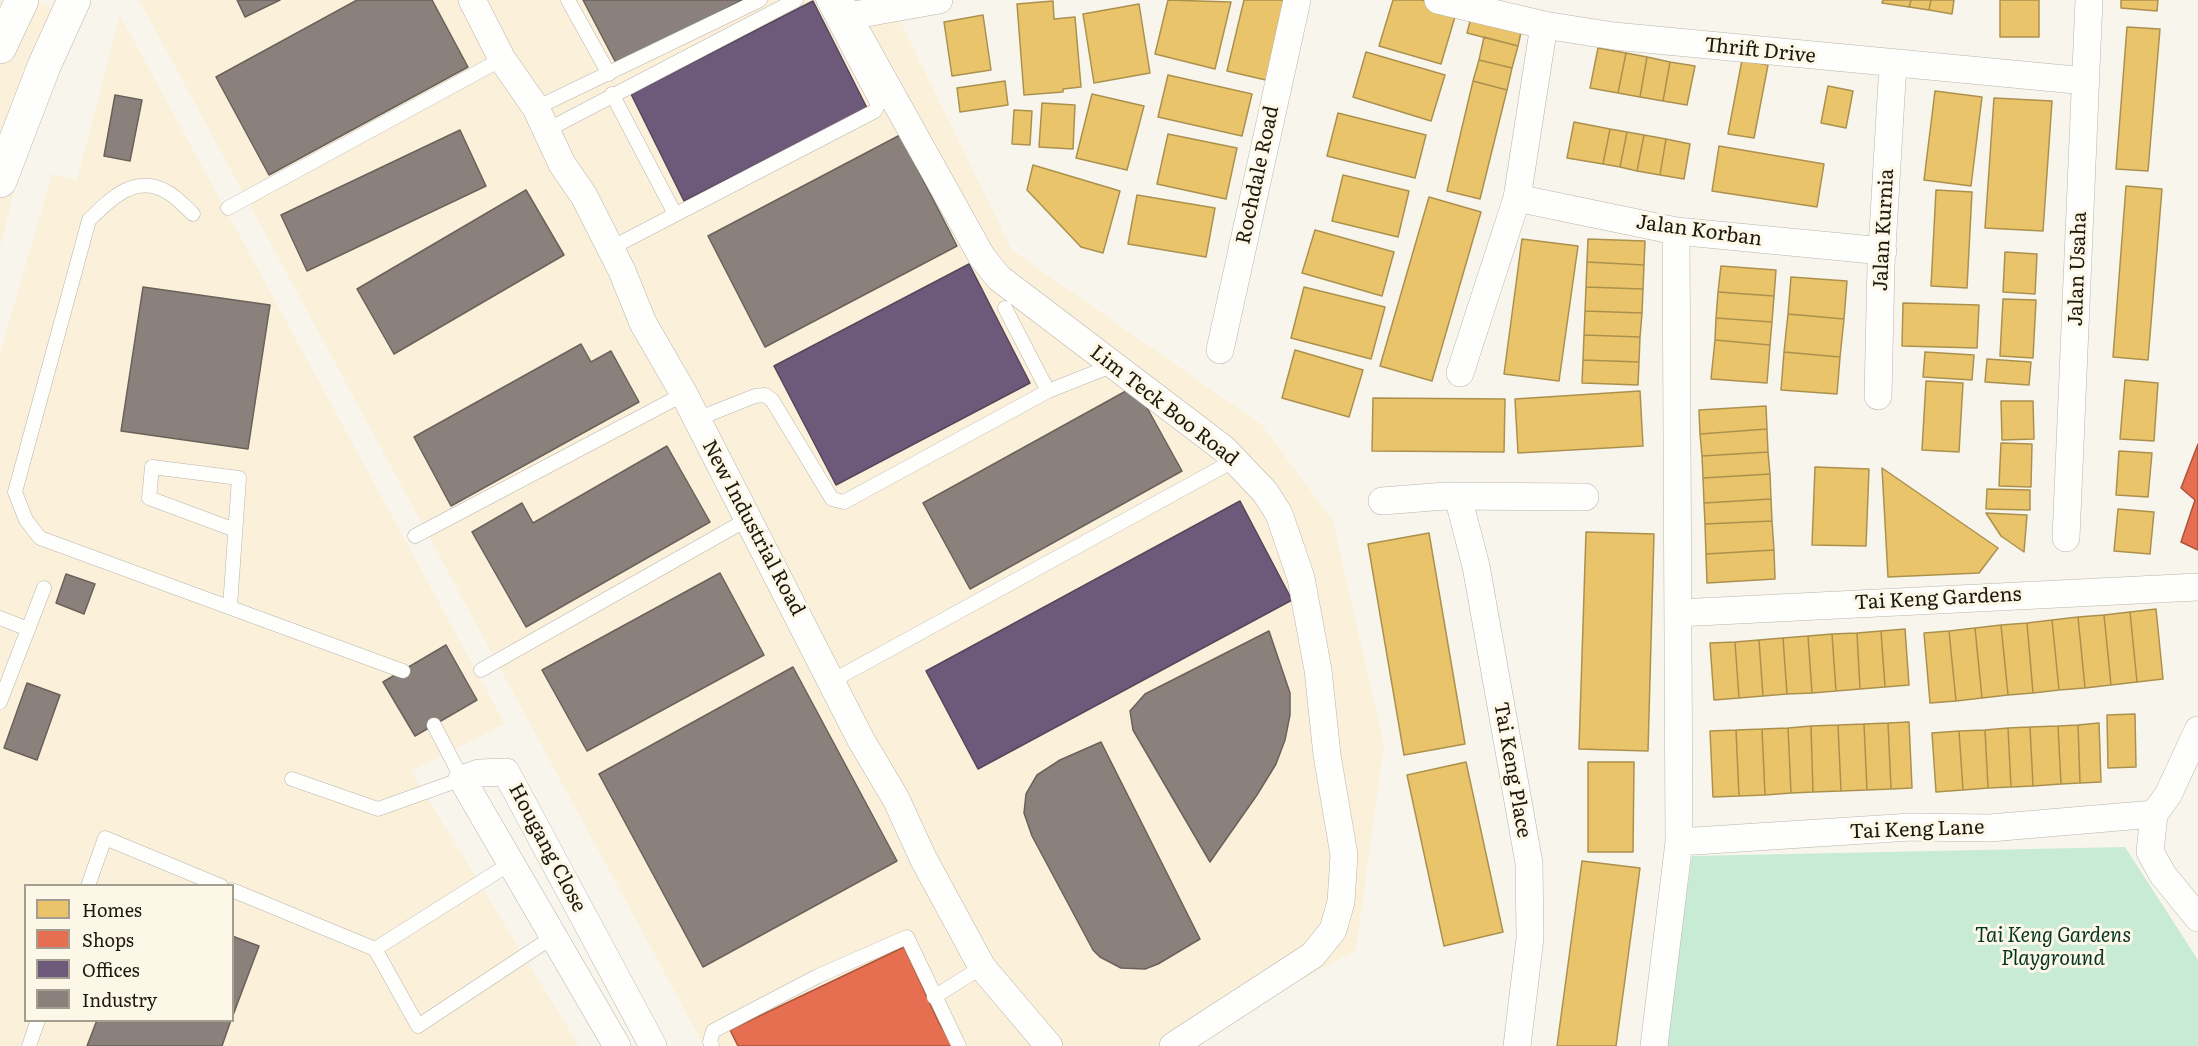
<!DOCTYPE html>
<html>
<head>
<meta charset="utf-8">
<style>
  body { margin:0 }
  #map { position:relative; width:2198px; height:1046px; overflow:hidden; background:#f8f5ed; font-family:Literata,serif }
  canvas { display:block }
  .legend { position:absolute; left:24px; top:884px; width:210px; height:138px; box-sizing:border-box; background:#fdf7e8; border:2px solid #a49e90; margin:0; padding:8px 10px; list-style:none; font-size:18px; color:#1f190c }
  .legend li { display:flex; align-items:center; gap:12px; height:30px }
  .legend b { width:30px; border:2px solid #a49e90 }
</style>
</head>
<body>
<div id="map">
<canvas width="2198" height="1046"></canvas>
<ul class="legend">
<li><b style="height:16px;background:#e9c46a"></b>Homes</li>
<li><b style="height:16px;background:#e76f51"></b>Shops</li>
<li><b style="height:16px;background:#6d597a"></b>Offices</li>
<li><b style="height:16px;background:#8a817c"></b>Industry</li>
</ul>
</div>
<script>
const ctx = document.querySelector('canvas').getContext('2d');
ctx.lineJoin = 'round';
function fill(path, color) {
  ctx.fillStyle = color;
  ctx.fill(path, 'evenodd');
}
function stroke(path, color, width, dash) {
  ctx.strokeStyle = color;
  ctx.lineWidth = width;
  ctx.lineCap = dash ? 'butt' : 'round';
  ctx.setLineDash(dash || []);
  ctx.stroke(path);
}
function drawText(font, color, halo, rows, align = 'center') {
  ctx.font = font + ' Literata,serif';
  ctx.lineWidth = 6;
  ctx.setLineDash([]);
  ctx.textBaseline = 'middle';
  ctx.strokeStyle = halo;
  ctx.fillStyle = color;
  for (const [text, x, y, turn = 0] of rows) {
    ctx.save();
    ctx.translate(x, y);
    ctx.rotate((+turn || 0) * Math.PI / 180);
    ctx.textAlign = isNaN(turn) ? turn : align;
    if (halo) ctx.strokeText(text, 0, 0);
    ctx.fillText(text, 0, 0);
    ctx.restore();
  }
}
const built = new Path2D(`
  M 0,0 L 34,0 L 64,12 L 39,96 L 0,247 Z
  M 139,0 L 890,0 L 1012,250 L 1262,425 L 1333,521 L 1384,745 L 1356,950 L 1178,1046 L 704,1046 Z
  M 120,15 L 505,724 L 411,771 L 579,1046 L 0,1046 L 0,353 L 52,174 L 77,180 ZM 26,886 L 232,886 L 232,1020 L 26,1020 Z`);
const green = new Path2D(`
  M 2125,847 L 2198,960 L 2198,1046 L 1665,1046 L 1692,856 Z`);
const homes = new Path2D(`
  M 1168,0 L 1231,2 L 1215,69 L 1155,54 Z
  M 1244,0 L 1287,0 L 1270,81 L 1227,71 Z
  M 1393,0 L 1422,0 L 1457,10 L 1441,64 L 1379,46 Z
  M 1883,0 L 1911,0 L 1909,7 L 1882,3 Z
  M 1911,0 L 1931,0 L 1929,10 L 1909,7 Z
  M 1931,0 L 1954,0 L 1952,14 L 1929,10 Z
  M 2000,0 L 2039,0 L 2039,37 L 2000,37 Z
  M 2121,0 L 2158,0 L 2157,11 L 2121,8 Z
  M 1053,1 L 1054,19 L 1075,17 L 1081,87 L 1063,89 L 1063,92 L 1024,95 L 1017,4 Z
  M 1139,4 L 1150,73 L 1094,83 L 1083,14 Z
  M 1473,10 L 1523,23 L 1518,46 L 1467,33 Z
  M 983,15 L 991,70 L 952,76 L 944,22 Z
  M 2127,27 L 2160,29 L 2148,171 L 2116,169 Z
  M 1484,37 L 1518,46 L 1512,68 L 1479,60 Z
  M 1598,48 L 1626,53 L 1618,93 L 1590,88 Z
  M 1366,52 L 1445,75 L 1431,121 L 1353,97 Z
  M 1626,53 L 1647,57 L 1640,97 L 1618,93 Z
  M 1647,57 L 1670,62 L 1663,101 L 1640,97 Z
  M 1479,60 L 1512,68 L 1507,90 L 1473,81 Z
  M 1742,60 L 1768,65 L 1754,138 L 1728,134 Z
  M 1670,62 L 1695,66 L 1687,105 L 1663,101 Z
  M 1168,75 L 1252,94 L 1242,136 L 1158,117 Z
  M 1005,81 L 1008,105 L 960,112 L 957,88 Z
  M 1473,81 L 1507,90 L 1480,199 L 1447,191 Z
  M 1828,86 L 1853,91 L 1846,128 L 1821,123 Z
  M 1935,91 L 1982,97 L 1971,186 L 1924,180 Z
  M 1092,94 L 1144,106 L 1127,170 L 1076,158 Z
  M 1994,98 L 2052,101 L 2043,231 L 1985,228 Z
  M 1042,103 L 1075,105 L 1073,149 L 1039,147 Z
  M 1014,110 L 1032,111 L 1030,145 L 1012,144 Z
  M 1338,113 L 1426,135 L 1415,178 L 1327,156 Z
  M 1574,122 L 1610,129 L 1603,164 L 1567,158 Z
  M 1610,129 L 1627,132 L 1620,167 L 1603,164 Z
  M 1627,132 L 1644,135 L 1637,171 L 1620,167 Z
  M 1168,134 L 1237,148 L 1226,199 L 1157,184 Z
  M 1644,135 L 1666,139 L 1660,175 L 1637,171 Z
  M 1666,139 L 1690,144 L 1684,179 L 1660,175 Z
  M 1719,146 L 1824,164 L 1817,207 L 1712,191 Z
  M 1033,165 L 1120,191 L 1103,253 L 1081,247 L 1027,190 Z
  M 1343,175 L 1409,191 L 1398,237 L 1332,221 Z
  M 2126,186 L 2162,189 L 2148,360 L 2113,357 Z
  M 1936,190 L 1972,192 L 1967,288 L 1931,286 Z
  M 1137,195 L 1215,208 L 1206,257 L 1128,244 Z
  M 1429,197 L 1481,212 L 1432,381 L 1380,366 Z
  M 1315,230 L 1394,252 L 1382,296 L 1302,273 Z
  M 1522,239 L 1578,246 L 1559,381 L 1504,374 Z
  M 1588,239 L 1645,241 L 1644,265 L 1587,262 Z
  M 2005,252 L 2037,254 L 2035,294 L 2003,292 Z
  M 1587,262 L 1644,265 L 1643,289 L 1586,287 Z
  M 1721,266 L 1776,270 L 1774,296 L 1718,292 Z
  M 1791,277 L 1847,281 L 1844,319 L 1788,314 Z
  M 1304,287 L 1385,307 L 1371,359 L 1291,338 Z
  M 1586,287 L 1643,289 L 1642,313 L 1585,311 Z
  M 1718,292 L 1774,296 L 1772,322 L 1716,318 Z
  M 2003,299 L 2036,300 L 2033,358 L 2000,356 Z
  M 1903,303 L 1979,305 L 1977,348 L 1902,346 Z
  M 1585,311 L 1642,313 L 1640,337 L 1584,335 Z
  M 1788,314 L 1844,319 L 1840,357 L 1784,352 Z
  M 1716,318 L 1772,322 L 1770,345 L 1715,340 Z
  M 1584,335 L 1640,337 L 1639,362 L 1583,360 Z
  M 1715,340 L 1770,345 L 1767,383 L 1711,379 Z
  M 1295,350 L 1363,370 L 1349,417 L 1282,398 Z
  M 1784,352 L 1840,357 L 1837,394 L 1781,390 Z
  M 1925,352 L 1974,355 L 1972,380 L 1923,377 Z
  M 1987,359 L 2031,362 L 2029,385 L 1985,382 Z
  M 1583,360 L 1639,362 L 1638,385 L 1582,383 Z
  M 2125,380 L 2158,383 L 2154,441 L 2120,439 Z
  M 1926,381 L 1963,383 L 1959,452 L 1922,450 Z
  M 1640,391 L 1643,446 L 1518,453 L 1515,399 Z
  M 1373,398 L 1505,399 L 1504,452 L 1372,451 Z
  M 2001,401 L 2033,401 L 2034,439 L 2002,440 Z
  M 1766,406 L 1767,429 L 1700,434 L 1699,410 Z
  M 1767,429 L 1768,452 L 1702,456 L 1700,434 Z
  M 2001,443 L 2032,444 L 2031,487 L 1999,486 Z
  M 2119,451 L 2152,453 L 2148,497 L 2116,495 Z
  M 1768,452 L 1770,474 L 1703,478 L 1702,456 Z
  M 1815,467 L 1869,469 L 1866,546 L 1812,545 Z
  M 1882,468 L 1998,548 L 1979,573 L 1888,577 Z
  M 1770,474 L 1771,499 L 1704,503 L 1703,478 Z
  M 1987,489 L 2030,490 L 2030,510 L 1986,509 Z
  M 1771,499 L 1772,521 L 1705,524 L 1704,503 Z
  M 2118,509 L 2154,512 L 2150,554 L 2114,551 Z
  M 1986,513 L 2027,515 L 2024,552 L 2001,536 Z
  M 1772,521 L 1774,550 L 1706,554 L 1705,524 Z
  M 1586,532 L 1654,534 L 1648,751 L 1579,749 Z
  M 1429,533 L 1465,744 L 1404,755 L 1368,544 Z
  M 1774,550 L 1775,579 L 1707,583 L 1706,554 Z
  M 2156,609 L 2163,679 L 2137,682 L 2130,612 Z
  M 2130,612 L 2137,682 L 2111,685 L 2104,615 Z
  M 2104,615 L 2111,685 L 2085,688 L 2078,617 Z
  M 2078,617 L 2085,688 L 2059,690 L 2052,620 Z
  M 2052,620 L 2059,690 L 2033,693 L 2027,623 Z
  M 2027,623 L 2033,693 L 2008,695 L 2001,625 Z
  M 2001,625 L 2008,695 L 1982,698 L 1975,628 Z
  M 1975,628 L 1982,698 L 1956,701 L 1949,631 Z
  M 1905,629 L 1909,685 L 1885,687 L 1881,631 Z
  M 1881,631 L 1885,687 L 1860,689 L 1857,633 Z
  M 1949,631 L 1956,701 L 1930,703 L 1924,633 Z
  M 1857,633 L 1860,689 L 1836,691 L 1832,634 Z
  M 1832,634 L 1836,691 L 1812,693 L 1808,636 Z
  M 1808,636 L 1812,693 L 1787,694 L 1783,638 Z
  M 1783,638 L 1787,694 L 1763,696 L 1759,640 Z
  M 1759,640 L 1763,696 L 1739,698 L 1735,642 Z
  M 1735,642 L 1739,698 L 1714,700 L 1710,643 Z
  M 2135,714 L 2136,767 L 2108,768 L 2107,715 Z
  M 1909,722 L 1912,788 L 1891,789 L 1888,723 Z
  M 1888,723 L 1891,789 L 1867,790 L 1864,724 Z
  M 2099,723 L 2101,782 L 2080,783 L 2078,725 Z
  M 1864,724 L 1867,790 L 1841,791 L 1838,725 Z
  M 1838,725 L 1841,791 L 1813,792 L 1811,726 Z
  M 2078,725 L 2080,783 L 2061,784 L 2058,726 Z
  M 1811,726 L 1813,792 L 1791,793 L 1788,728 Z
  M 2058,726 L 2061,784 L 2033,786 L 2030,727 Z
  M 2030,727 L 2033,786 L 2011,787 L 2008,728 Z
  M 1788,728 L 1791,793 L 1765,795 L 1762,729 Z
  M 2008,728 L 2011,787 L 1988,788 L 1985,730 Z
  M 1762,729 L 1765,795 L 1739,796 L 1736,730 Z
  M 1736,730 L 1739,796 L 1713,797 L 1710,731 Z
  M 1985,730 L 1988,788 L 1963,790 L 1959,731 Z
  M 1959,731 L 1963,790 L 1936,792 L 1932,733 Z
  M 1466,762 L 1503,932 L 1444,946 L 1407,775 Z
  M 1588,762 L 1634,762 L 1633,852 L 1588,852 Z
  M 1582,861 L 1640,868 L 1616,1046 L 1557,1046 Z`);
const shops = new Path2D(`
  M 2198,444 L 2198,550 L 2181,542 L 2195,500 L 2181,488 Z
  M 904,947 L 939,1023 L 953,1046 L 738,1046 L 730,1030 Z`);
const offices = new Path2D(`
  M 813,1 L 867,108 L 684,201 L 631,94 Z
  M 969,264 L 1030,383 L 836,485 L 774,366 Z
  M 1240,501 L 1292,600 L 978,769 L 926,671 Z`);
const industry = new Path2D(`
  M 237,0 L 280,0 L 245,17 Z
  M 357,0 L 432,0 L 468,67 L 269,175 L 216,77 Z
  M 583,0 L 742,0 L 617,65 Z
  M 115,95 L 142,100 L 130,161 L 104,156 Z
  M 460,130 L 486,186 L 307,271 L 281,215 Z
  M 900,135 L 957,246 L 765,347 L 708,236 Z
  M 526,190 L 564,255 L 394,354 L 357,289 Z
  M 143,287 L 270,305 L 248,449 L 121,431 Z
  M 581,344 L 591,362 L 611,351 L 639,402 L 451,506 L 414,437 Z
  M 1135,386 L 1182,471 L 970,589 L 923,503 Z
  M 667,446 L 710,522 L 526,627 L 472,532 L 522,503 L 533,523 Z
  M 720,573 L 764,655 L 587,751 L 542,670 Z
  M 66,574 L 95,584 L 84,614 L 56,603 Z
  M 1269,631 L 1290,693 L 1290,715 L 1285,740 L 1276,764 L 1257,795 L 1210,862 L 1133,730 L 1130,711 L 1145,694 Z
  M 446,645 L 477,700 L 415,736 L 383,682 Z
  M 793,667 L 897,861 L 703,967 L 599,774 Z
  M 27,683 L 60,695 L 37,760 L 4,748 Z
  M 1101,742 L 1200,939 L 1158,964 L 1145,969 L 1121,968 L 1100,957 L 1093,950 L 1032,836 L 1024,813 L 1026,794 L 1037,775 L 1060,760 Z
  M 232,936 L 259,946 L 232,1018 Z
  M 97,1020 L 231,1020 L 222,1046 L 87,1046 Z`);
const lane = new Path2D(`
  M 568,0 L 609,74
  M 612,94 L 675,214
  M 536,108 L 760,0
  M 547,130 L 796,0
  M 228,208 L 502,59
  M 193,214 C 185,207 177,197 167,192 C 136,173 110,199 89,220 L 15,492 L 26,520 L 40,538 L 403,671
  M 609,249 L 875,111 L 878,105 L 823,0
  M 1005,308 L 1048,391
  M 697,419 L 755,396 L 765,395 L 772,400 L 832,499 L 844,502 L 1048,391 L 1114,365
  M 415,536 L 684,394
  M 230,607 L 239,478 L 152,467 L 149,498 L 235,530
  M 0,618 L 28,629
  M 481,670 L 748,519
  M 832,681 L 1235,460
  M 0,702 L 44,588
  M 292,779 L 378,809 L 462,779 L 434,725
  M 511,863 L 375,949 L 418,1026 L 554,936
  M 88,886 L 105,838 L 221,886
  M 232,890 L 375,949
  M 934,997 L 982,967
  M 29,1046 L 38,1020
  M 712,1046 L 710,1042 L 713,1031 L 818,976 L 907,937 L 959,1046`);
const street = new Path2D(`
  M 472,0 L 502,59 L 536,108 L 562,164 L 584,196 L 622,271 L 643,323 L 684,394 L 861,740 L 896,799 L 923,858 L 982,967 L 1049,1046
  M 839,0 L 982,257 L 999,278 L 1224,449 L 1265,492 L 1279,514 L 1301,578 L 1318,670 L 1327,755 L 1344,855 L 1341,902 L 1333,930 L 1313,955 L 1173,1046
  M 1438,0 L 1544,25 L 1614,36 L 2086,81
  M 849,16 L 939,0
  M 1517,198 L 1676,231 L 1883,251
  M 1220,350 L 1297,0
  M 1460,373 L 1517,198 L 1544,25
  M 1878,396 L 1881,265 L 1893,64
  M 1458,497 L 1476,566 L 1529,863 L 1530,938 L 1517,1046
  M 1382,501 L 1446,496 L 1585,497
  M 2066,538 L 2089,0
  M 1678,613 L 2198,587
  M 2198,730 L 2168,795 L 2154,814 L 2150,852 L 2163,875 L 2198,918
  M 1679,842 L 1911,827 L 1990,828 L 2154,814
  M 617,1046 L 462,779 L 479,773 L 506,772 L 653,1046
  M 1654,1046 L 1679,842 L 1676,231`);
const primary = new Path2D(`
  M 0,181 L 44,66 L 74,0`);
const highway = new Path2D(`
  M 0,47 L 22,0`);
const streetNames = [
  ["Thrift Drive",1760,51,6],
  ["Rochdale Road",1258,175,-78],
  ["Jalan Kurnia",1884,230,-87],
  ["Jalan Korban",1699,231,8],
  ["Jalan Usaha",2078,269,-88],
  ["Lim Teck Boo Road",1164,406,38],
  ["New Industrial Road",753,528,62],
  ["Tai Keng Gardens",1938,599,-3],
  ["Tai Keng Place",1512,770,80],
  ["Tai Keng Lane",1917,830,-2],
  ["Hougang Close",547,848,62]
];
const parkNames = [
  ["Tai Keng Gardens",2053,936],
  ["Playground",2053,959]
];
fill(built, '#fbf1db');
fill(green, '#c8ebd6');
fill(homes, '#e9c46a');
stroke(homes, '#ac914e', 1.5);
fill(shops, '#e76f51');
stroke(shops, '#ab553c', 1.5);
fill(offices, '#6d597a');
stroke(offices, '#564659', 1.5);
fill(industry, '#8a817c');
stroke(industry, '#6a625a', 1.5);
stroke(lane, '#b8b4aa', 15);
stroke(street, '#b8b4aa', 28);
stroke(primary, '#b8b4aa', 34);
stroke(highway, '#b8b4aa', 34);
stroke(lane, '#fefefc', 14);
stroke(street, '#fefefc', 27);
stroke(primary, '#fefefc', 33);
stroke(highway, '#fefefc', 33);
drawText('20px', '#1f190c', '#fdf7e8', streetNames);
drawText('italic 20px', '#033523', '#fdf7e8', parkNames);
</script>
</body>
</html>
